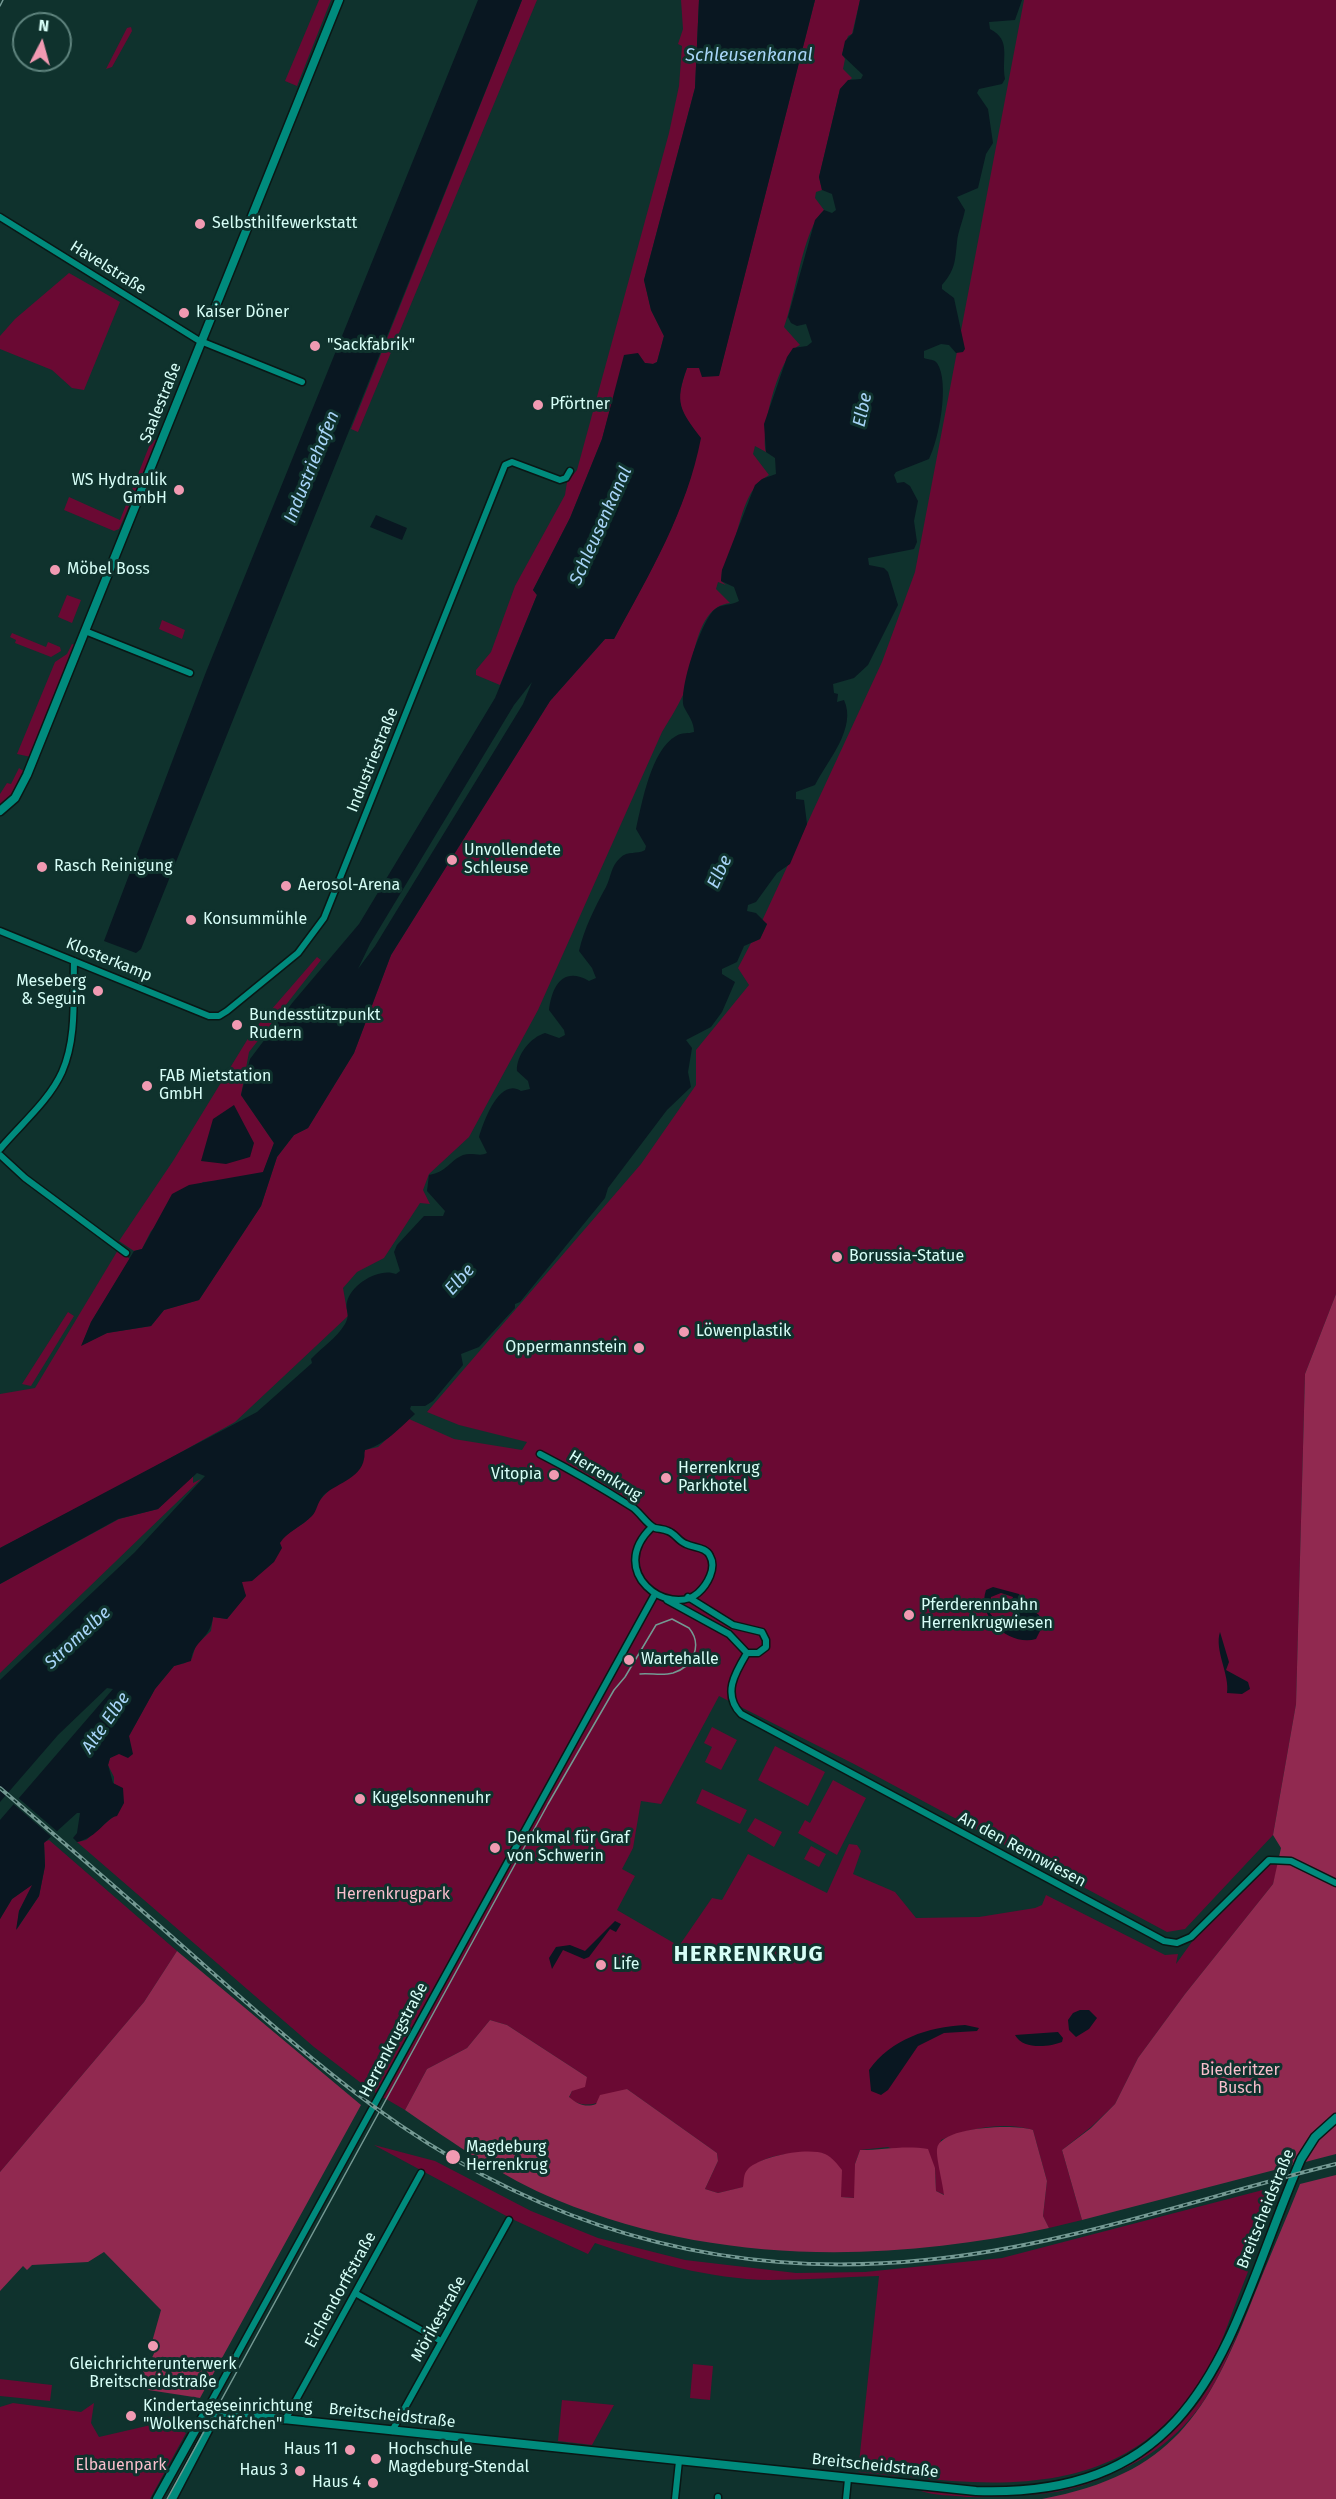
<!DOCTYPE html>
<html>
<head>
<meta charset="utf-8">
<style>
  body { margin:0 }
  #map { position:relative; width:1336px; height:2499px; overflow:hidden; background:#0f322d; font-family:"Fira Sans",sans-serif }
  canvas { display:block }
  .north { position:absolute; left:12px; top:12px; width:60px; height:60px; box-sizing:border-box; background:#0f322d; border:2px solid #5f847e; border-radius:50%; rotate:6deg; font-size:16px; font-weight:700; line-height:24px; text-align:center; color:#d7fef7 }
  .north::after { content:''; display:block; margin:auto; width:21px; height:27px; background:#f19ab2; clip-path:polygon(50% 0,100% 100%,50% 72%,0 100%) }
</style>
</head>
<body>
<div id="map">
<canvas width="1336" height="2499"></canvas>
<div class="north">N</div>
</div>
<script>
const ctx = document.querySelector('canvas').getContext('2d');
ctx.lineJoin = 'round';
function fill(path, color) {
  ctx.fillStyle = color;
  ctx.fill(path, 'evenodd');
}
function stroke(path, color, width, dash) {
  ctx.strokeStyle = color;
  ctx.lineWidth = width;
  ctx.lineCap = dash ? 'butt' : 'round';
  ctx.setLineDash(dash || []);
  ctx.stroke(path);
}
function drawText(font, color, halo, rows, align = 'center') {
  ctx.font = font + ' "Fira Sans",sans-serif';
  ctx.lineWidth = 6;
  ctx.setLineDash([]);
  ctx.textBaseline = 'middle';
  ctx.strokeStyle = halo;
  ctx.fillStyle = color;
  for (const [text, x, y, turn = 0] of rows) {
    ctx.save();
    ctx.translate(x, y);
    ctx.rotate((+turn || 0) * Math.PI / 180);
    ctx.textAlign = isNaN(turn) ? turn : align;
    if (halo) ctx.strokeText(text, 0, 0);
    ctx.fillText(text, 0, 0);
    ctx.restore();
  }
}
const green = new Path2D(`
  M 319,0 L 331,0 L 297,86 L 285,81 Z
  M 522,0 L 537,0 L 358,432 L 351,429 Z
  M 681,0 L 699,0 L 695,88 L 644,280 L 651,310 L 664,336 L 657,362 L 653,364 L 645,363 L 613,400 L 602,439 L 570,518 L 533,590 L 537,595 L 500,685 L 476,675 L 476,670 L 491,652 L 515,586 L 565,495 L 567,482 L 577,470 L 669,133 L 679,86 L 682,46 L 678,44 L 683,29 Z
  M 815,0 L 860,0 L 852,34 L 848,36 L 842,54 L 845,59 L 843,69 L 852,78 L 840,89 L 819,177 L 822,190 L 816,192 L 815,198 L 824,210 C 803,228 795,298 784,327 L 800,345 C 779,354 760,430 766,452 L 755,446 L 753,454 L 769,475 C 737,492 741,543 722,570 L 721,581 L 726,585 L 718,582 L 716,589 L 730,603 C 693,607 694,670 683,695 C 677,708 669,720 662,732 L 538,1010 L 469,1137 L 429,1174 L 423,1190 L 430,1204 L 420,1203 L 384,1258 L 357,1272 L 343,1288 L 348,1316 L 235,1422 L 133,1479 L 0,1548 L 0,1394 L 35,1388 L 118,1250 L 130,1259 L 91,1322 L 82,1345 L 107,1333 L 151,1326 L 164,1310 L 199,1300 L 261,1206 L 277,1157 L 294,1135 L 308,1128 L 354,1053 L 391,955 L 550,701 L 605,639 L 614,639 C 649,574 687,511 700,438 C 679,408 674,405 687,368 L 699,367 L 719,375 Z
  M 1024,0 L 1336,0 L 1336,1294 L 1305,1374 L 1296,1704 L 1273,1835 L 1185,1929 L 1167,1932 L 854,1764 L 719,1696 L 661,1804 L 641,1801 L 633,1848 L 622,1869 L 635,1876 L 617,1910 L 679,1946 L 712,1898 L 722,1900 L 748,1854 L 827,1893 L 849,1844 L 857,1845 L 861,1851 L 853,1874 L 895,1892 L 916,1918 L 979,1917 L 1035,1908 L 1042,1905 L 1046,1895 L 1165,1955 L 1178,1954 L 1176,1964 L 1194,1939 L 1260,1870 L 1272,1862 L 1279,1862 L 1273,1884 L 1185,1994 L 1138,2058 L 1115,2104 L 1091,2127 L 1062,2150 L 1082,2220 L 1049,2228 L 1043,2216 L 1047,2181 L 1033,2130 C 1004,2121 967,2129 941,2140 L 938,2157 L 945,2195 L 936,2191 L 935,2168 L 888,2147 L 860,2150 L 855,2164 L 855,2198 L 841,2197 L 823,2153 C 795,2153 746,2151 744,2187 L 718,2193 L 705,2189 L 718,2161 L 717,2153 L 627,2089 C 606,2099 589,2113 569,2098 L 572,2091 L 587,2077 L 507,2025 L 490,2020 L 467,2048 L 427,2069 L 405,2110 L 369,2089 L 314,2047 L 77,1842 L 86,1840 L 114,1816 L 114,1777 L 108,1765 L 110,1758 L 130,1747 L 129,1736 L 155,1689 L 174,1666 L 185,1663 L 192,1658 L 196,1645 L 211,1631 L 213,1617 L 227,1619 L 246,1595 L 242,1591 L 242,1582 C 247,1579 250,1581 254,1578 C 269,1568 272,1546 285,1536 C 297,1526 314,1521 316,1504 L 363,1455 L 365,1450 L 378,1447 L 409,1419 L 454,1439 L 522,1450 L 527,1442 L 459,1425 L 427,1412 L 641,1164 L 696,1085 L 696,1050 L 749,985 L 738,968 L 751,943 L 760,939 L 767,924 L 762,921 L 882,662 L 915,572 Z
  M 131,27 L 132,31 L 112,67 L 106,69 L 127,28 Z
  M 69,273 L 120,302 L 84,390 L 72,388 L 52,370 L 0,349 L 0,336 L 15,319 Z
  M 152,439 L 156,440 L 155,447 L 119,529 L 114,531 L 64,510 L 69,497 L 120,520 Z
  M 67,595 L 81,600 L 72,623 L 58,617 Z
  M 162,620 L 185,630 L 182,639 L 159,629 Z
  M 12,633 L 46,647 L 48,642 L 60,647 L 61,651 L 51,657 L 15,643 L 16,640 L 10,637 Z
  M 72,644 L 75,645 L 31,757 L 17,754 L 55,662 L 67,654 Z
  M 19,768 L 25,772 L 11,797 L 0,808 L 0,794 L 7,783 L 11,784 Z
  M 317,957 L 321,960 L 249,1052 L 241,1095 L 274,1143 L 263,1173 L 222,1181 L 203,1182 L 151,1231 L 142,1249 L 134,1251 L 119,1241 L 173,1161 L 252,1032 Z
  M 68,1312 L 74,1316 L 31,1386 L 22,1384 Z
  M 193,1476 L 193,1483 L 201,1479 L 0,1673 L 0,1584 L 119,1519 L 158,1509 Z
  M 712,1727 L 737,1740 L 721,1770 L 705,1762 L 712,1747 L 704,1743 Z
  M 775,1746 L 825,1772 L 808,1806 L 758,1780 Z
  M 833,1780 L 866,1798 L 837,1855 L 798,1833 L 805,1820 L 810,1823 Z
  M 702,1789 L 747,1810 L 740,1824 L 696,1803 Z
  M 755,1818 L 782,1832 L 774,1847 L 747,1831 Z
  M 49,1840 L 177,1951 L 144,2002 L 0,2172 L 0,1919 L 12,1899 L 34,1883 L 19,1911 L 17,1929 L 39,1896 L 45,1866 L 44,1842 Z
  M 811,1846 L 826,1854 L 819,1867 L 804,1859 Z
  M 374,2145 L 435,2161 L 531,2211 L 598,2238 L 685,2260 L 796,2273 L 865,2272 L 1002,2258 L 1282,2185 C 1267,2223 1252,2261 1237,2300 C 1230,2318 1224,2337 1215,2355 C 1150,2484 1038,2492 910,2477 L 909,2472 L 901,2472 L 898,2476 L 858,2472 L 879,2276 C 842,2277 805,2280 769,2280 C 710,2279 650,2262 595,2243 L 588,2254 L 512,2219 Z
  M 1261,2274 C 1243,2317 1229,2363 1203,2402 C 1150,2479 1055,2499 966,2497 C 951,2495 935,2496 921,2491 L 924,2489 C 958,2492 994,2497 1029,2495 C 1105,2491 1173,2448 1212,2382 C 1232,2349 1245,2309 1261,2274 Z
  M 693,2364 L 713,2366 L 710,2400 L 690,2398 Z
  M 0,2379 L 52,2385 L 50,2401 L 0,2396 Z
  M 562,2400 L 614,2405 L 592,2445 L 558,2441 Z
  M 13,2403 L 81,2412 L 94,2403 L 91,2423 L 99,2437 L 164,2422 L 166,2417 L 174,2418 L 174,2426 L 186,2433 L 150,2499 L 0,2499 L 0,2407 Z`);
const forest = new Path2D(`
  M 1336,1294 L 1336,2154 L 1082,2220 L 1062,2150 L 1091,2128 L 1115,2104 L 1138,2058 L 1185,1994 L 1273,1884 L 1281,1848 L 1273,1835 L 1296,1704 L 1305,1374 Z
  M 177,1951 L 361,2105 L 200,2398 L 129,2387 L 148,2366 L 158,2345 L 152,2342 L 161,2310 L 104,2252 L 88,2262 L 32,2265 L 27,2270 L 23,2266 L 0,2291 L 0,2172 L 144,2002 Z
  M 490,2020 L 507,2025 L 587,2077 L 585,2087 L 572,2091 L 569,2097 C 577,2104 586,2108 596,2104 L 600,2095 L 627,2089 L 717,2153 L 718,2161 L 705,2189 L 718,2193 L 743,2187 C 744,2181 743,2174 748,2169 C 761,2156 808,2147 825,2154 C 833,2158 837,2164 842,2170 L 841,2197 L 854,2198 L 855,2164 L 860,2150 C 884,2150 904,2145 928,2149 L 935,2168 L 936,2191 L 944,2195 C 943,2184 936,2158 937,2149 C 940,2126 1016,2124 1033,2130 L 1047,2181 L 1043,2216 L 1049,2228 C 885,2263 715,2265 557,2200 C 502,2177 453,2143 405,2110 L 427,2069 L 467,2048 Z
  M 1336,2175 L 1336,2499 L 1042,2499 C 1173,2474 1207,2414 1253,2298 C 1268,2260 1285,2222 1300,2184 Z`);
const water = new Path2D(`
  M 478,0 L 522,0 L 141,949 L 136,953 L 104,941 L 206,672 Z
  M 699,0 L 815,0 L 719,376 L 702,377 L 699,368 L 687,368 C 674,403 680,410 701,438 C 687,511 649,575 614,639 L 605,639 L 550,701 L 391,955 L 354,1053 L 308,1128 L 294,1135 L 277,1157 L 261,1206 L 199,1300 L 164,1310 L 151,1326 L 107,1333 L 81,1346 L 91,1322 L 134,1251 L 142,1249 L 172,1194 L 189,1185 L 263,1172 L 274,1143 L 241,1095 L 250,1059 L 293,1002 L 359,924 L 495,698 L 537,595 L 533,590 L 570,518 L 602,439 L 624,355 L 638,353 L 645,363 L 653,364 L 657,362 L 664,336 L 651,310 L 644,280 L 695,88 ZM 532,682 L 523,704 L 375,946 L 358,969 L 370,944 L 514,705 Z
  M 860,0 L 1022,0 L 1015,20 L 989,22 L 990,29 C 1012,40 1001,58 1005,79 L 1002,84 L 979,89 L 977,93 L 988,109 L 993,143 L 986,154 L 978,188 L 957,197 L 965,210 C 963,221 958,231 957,242 C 955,262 955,270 942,285 L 942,289 L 954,298 L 965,349 L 963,352 L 956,353 L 949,345 L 941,344 L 924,351 L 924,358 C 929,360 934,359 937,363 C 950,382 939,439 929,459 L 896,472 L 894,475 L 897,483 L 904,482 L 910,486 L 918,501 L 914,521 L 917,542 L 914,549 L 868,558 L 869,565 L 884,568 L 888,572 L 898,605 L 868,665 L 854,678 L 833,684 L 834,693 L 838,694 L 837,702 L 844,700 C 857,728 828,760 815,785 L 796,792 L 796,799 L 804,800 L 807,824 L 790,864 L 777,873 L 756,902 L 748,905 L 747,911 L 756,913 L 767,924 L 760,939 L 744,946 L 737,962 L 722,969 L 722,974 L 735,982 L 722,1012 L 711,1027 L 686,1040 L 692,1048 L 688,1072 L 691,1087 L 667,1110 L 608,1188 L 605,1198 L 520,1302 L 515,1304 L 515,1308 L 479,1347 L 461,1354 L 463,1365 L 433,1401 L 425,1406 L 411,1406 L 410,1409 L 415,1414 C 401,1427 383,1446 365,1450 C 364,1453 365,1456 364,1459 C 361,1479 334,1484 323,1496 C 317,1503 317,1511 312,1516 C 302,1526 287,1532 280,1543 L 282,1548 L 274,1562 L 252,1581 L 242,1582 L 246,1596 L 227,1619 L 213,1617 C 210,1640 194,1639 191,1661 L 174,1666 L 155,1689 L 129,1736 L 133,1754 L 128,1758 L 119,1754 L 110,1758 L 108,1765 L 113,1783 L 123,1788 L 124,1803 L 117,1816 C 105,1818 99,1837 77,1842 L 73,1838 L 77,1833 L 80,1813 L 77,1813 L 44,1843 L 45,1866 L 39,1896 L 16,1930 L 19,1911 L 32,1885 L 12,1899 L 0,1919 L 0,1820 L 113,1689 L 107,1688 L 58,1735 L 0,1802 L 0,1680 L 135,1552 L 205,1476 L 197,1473 L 158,1509 L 118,1519 L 0,1584 L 0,1548 L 257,1412 L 312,1363 L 311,1359 C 323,1346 336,1339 345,1324 C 351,1314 345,1311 347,1302 C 351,1284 380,1267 396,1274 L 400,1271 L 394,1252 L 397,1245 L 424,1216 L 443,1216 L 445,1211 L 427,1191 L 429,1175 C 447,1172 449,1161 463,1155 C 472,1152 480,1157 487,1153 L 479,1137 C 484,1120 500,1077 521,1091 L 530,1089 L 528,1081 L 517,1071 C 516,1055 531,1037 545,1033 L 559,1038 L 565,1035 L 564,1030 L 549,1010 C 552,986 563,966 589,981 L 596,978 L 592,968 L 579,951 C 584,929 595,907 606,887 C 611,877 611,866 620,858 C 628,850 637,855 645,850 L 646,846 L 636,829 C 642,803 651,750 676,736 C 682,732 688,734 694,732 C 694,722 688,715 684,707 C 678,690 701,622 714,610 C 722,603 731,606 739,601 L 734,587 L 721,581 L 722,570 L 755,485 L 762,479 L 776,474 L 775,458 L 766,452 L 764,424 L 787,357 L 793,348 L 807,346 L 812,342 L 806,324 L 797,326 L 791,323 L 788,317 L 815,220 L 824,210 L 832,213 L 836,210 L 832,194 L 822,190 L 819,177 L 840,89 L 848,80 L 861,79 L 863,75 L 842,55 L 845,41 L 853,33 Z
  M 376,515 L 407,528 L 402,540 L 370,527 Z
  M 234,1105 L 254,1143 L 250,1157 L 226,1164 L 201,1161 L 213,1119 Z
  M 993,1587 L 1019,1594 L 1026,1605 L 1039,1615 L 1042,1627 L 1036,1639 C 1011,1647 976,1618 986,1590 ZM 1001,1593 L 1013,1597 L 1011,1603 L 1015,1619 L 1010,1625 L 999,1624 L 989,1612 L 991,1597 Z
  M 1220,1632 L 1229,1662 L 1226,1670 L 1248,1682 L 1250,1689 L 1242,1694 L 1227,1693 C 1230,1675 1214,1650 1220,1632 Z
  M 615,1921 L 621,1924 L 616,1932 L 610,1929 L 589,1957 L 584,1959 L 563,1950 L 552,1969 L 549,1958 L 556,1947 L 570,1945 L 585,1951 Z
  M 1080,2010 L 1089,2010 L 1097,2018 L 1089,2029 L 1076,2037 L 1069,2030 L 1068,2020 L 1073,2013 Z
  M 965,2025 L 979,2028 L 977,2031 L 944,2033 L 918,2046 L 888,2090 L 881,2095 L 871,2091 L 869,2070 C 891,2039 928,2027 965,2025 Z
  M 1058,2032 L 1063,2038 L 1062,2042 C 1049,2047 1023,2050 1015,2035 Z`);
const pier = new Path2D(`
  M 16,1796 L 59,1833 L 54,1839 L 11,1802 Z`);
const street = new Path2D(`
  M 0,217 L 198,340 L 302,382
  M 85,631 L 190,673
  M 0,931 L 209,1016 L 219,1016 L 227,1011 L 298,953 L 324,918 L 505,465 L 512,462 L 560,480 L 566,478 L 570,471
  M 0,1149 C 20,1125 49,1101 62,1072 C 77,1038 73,997 74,961
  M 0,1155 L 25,1178 L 126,1253
  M 540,1454 C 571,1470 602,1488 632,1507 C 640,1512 647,1525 655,1528 C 659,1529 664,1529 668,1531 C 676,1534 678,1541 686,1544 C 694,1548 706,1547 710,1556 C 717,1568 707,1585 698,1593 C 669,1618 605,1572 652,1527
  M 667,1600 L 729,1634 L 747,1653 L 758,1653 L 766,1647 L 766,1640 L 762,1632 L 733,1625 L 688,1597
  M 747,1653 C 735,1673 722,1694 741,1714 L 1164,1941 L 1177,1943 L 1191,1937 L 1269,1860 L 1291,1861 L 1336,1883
  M 355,2293 L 441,2341
  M 206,2411 L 655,1594
  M 285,2420 L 421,2173
  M 392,2431 L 509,2220
  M 675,2499 L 679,2461
  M 718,2499 L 718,2497
  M 846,2499 L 848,2479`);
const secondary = new Path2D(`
  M 0,811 L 15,798 L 27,775 L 339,0
  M 157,2499 L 206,2411 L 976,2491 C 1210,2499 1228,2329 1301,2159 L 1315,2137 L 1336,2118
  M 172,2499 L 217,2413`);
const tram = new Path2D(`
  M 0,6 L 3,0
  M 167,2499 L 548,1804 L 614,1690 L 625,1677 L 656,1625 L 672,1619 L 689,1628 C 703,1645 693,1667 673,1673 C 662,1676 652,1673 640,1674`);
const rail = new Path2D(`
  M 0,1788 C 63,1842 126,1896 188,1951 C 248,2004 308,2058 373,2106 C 537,2226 721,2281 925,2260 C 1062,2247 1202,2197 1336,2164`);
const markers = [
  [200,224,6,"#f19ab2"],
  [184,313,6,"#f19ab2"],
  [315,346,6,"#f19ab2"],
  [538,405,6,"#f19ab2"],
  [179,490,6,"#f19ab2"],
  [55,570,6,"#f19ab2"],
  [452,860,6,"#f19ab2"],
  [42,867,6,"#f19ab2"],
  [286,886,6,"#f19ab2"],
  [191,920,6,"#f19ab2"],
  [98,991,6,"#f19ab2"],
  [237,1025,6,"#f19ab2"],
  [147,1086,6,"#f19ab2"],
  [837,1257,6,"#f19ab2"],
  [684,1332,6,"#f19ab2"],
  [639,1348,6,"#f19ab2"],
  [554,1475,6,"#f19ab2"],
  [666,1478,6,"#f19ab2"],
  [909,1615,6,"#f19ab2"],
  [629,1660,6,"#f19ab2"],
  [360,1799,6,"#f19ab2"],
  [495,1848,6,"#f19ab2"],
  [601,1965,6,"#f19ab2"],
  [453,2157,8,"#f19ab2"],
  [153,2346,6,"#f19ab2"],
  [131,2416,6,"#f19ab2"],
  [350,2450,6,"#f19ab2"],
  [376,2459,6,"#f19ab2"],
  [300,2471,6,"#f19ab2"],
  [373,2483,6,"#f19ab2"]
];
const poiNames = [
  ["Selbsthilfewerkstatt",212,224],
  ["Kaiser Döner",196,313],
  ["\"Sackfabrik\"",327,346],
  ["Pförtner",550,405],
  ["WS Hydraulik",167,481,"right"],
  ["GmbH",167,499,"right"],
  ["Möbel Boss",67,570],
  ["Unvollendete",464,851],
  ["Schleuse",464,869],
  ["Rasch Reinigung",54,867],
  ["Aerosol-Arena",298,886],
  ["Konsummühle",203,920],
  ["Meseberg",86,982,"right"],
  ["& Seguin",86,1000,"right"],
  ["Bundesstützpunkt",249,1016],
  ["Rudern",249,1034],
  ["FAB Mietstation",159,1077],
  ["GmbH",159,1095],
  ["Borussia-Statue",849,1257],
  ["Löwenplastik",696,1332],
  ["Oppermannstein",627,1348,"right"],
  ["Herrenkrug",678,1469],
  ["Parkhotel",678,1487],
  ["Vitopia",542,1475,"right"],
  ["Pferderennbahn",921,1606],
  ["Herrenkrugwiesen",921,1624],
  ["Wartehalle",641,1660],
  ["Kugelsonnenuhr",372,1799],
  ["Denkmal für Graf",507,1839],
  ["von Schwerin",507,1857],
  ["Life",613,1965],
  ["Magdeburg",466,2148],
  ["Herrenkrug",466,2166],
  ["Gleichrichterunterwerk",153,2365,"center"],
  ["Breitscheidstraße",153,2383,"center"],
  ["Kindertageseinrichtung",143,2407],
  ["\"Wolkenschäfchen\"",143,2425],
  ["Haus 11",338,2450,"right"],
  ["Hochschule",388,2450],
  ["Magdeburg-Stendal",388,2468],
  ["Haus 3",288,2471,"right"],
  ["Haus 4",361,2483,"right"]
];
const streetNames = [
  ["Havelstraße",108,268,32],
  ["Saalestraße",161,403,-68],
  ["Industriestraße",373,760,-68],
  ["Klosterkamp",109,960,22],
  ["Herrenkrug",605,1476,31],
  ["An den Rennwiesen",1022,1850,28],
  ["Herrenkrugstraße",394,2040,-62],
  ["Breitscheidstraße",1266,2209,-68],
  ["Eichendorffstraße",341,2290,-61],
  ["Mörikestraße",439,2319,-61],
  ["Breitscheidstraße",392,2416,6],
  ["Breitscheidstraße",875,2466,6]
];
const parkNames = [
  ["Herrenkrugpark",393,1895],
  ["Biederitzer",1240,2071],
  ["Busch",1240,2089],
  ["Elbauenpark",121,2466]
];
const waterNames = [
  ["Schleusenkanal",749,56],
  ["Elbe",863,410,-78],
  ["Industriehafen",312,467,-68],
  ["Schleusenkanal",601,526,-66],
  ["Elbe",720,872,-65],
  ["Elbe",460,1280,-48],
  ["Stromelbe",78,1638,-43],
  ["Alte Elbe",106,1723,-55]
];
const districtNames = [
  ["HERRENKRUG",749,1955]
];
fill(green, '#6a0933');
fill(forest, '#912950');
fill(water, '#091721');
fill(pier, '#0f322d');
stroke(street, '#091715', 9);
stroke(secondary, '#091715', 11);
stroke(street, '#008b7d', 6);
stroke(secondary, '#008b7d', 8);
stroke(tram, '#749993', 1.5);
stroke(rail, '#749993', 4);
stroke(rail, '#0f322d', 1.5, [4.5]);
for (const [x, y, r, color] of markers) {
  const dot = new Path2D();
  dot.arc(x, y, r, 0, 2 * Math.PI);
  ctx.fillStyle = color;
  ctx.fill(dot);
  stroke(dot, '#0f322d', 2);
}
drawText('16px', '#d7fef7', '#0f322d', poiNames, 'left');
drawText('16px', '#d7fef7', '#0f322d', streetNames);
drawText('16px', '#f9bfcd', '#0f322d', parkNames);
drawText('italic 18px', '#a8d5f8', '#0f322d', waterNames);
ctx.letterSpacing = '1.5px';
drawText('bold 22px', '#d7fef7', '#0f322d', districtNames);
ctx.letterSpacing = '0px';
</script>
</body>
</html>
